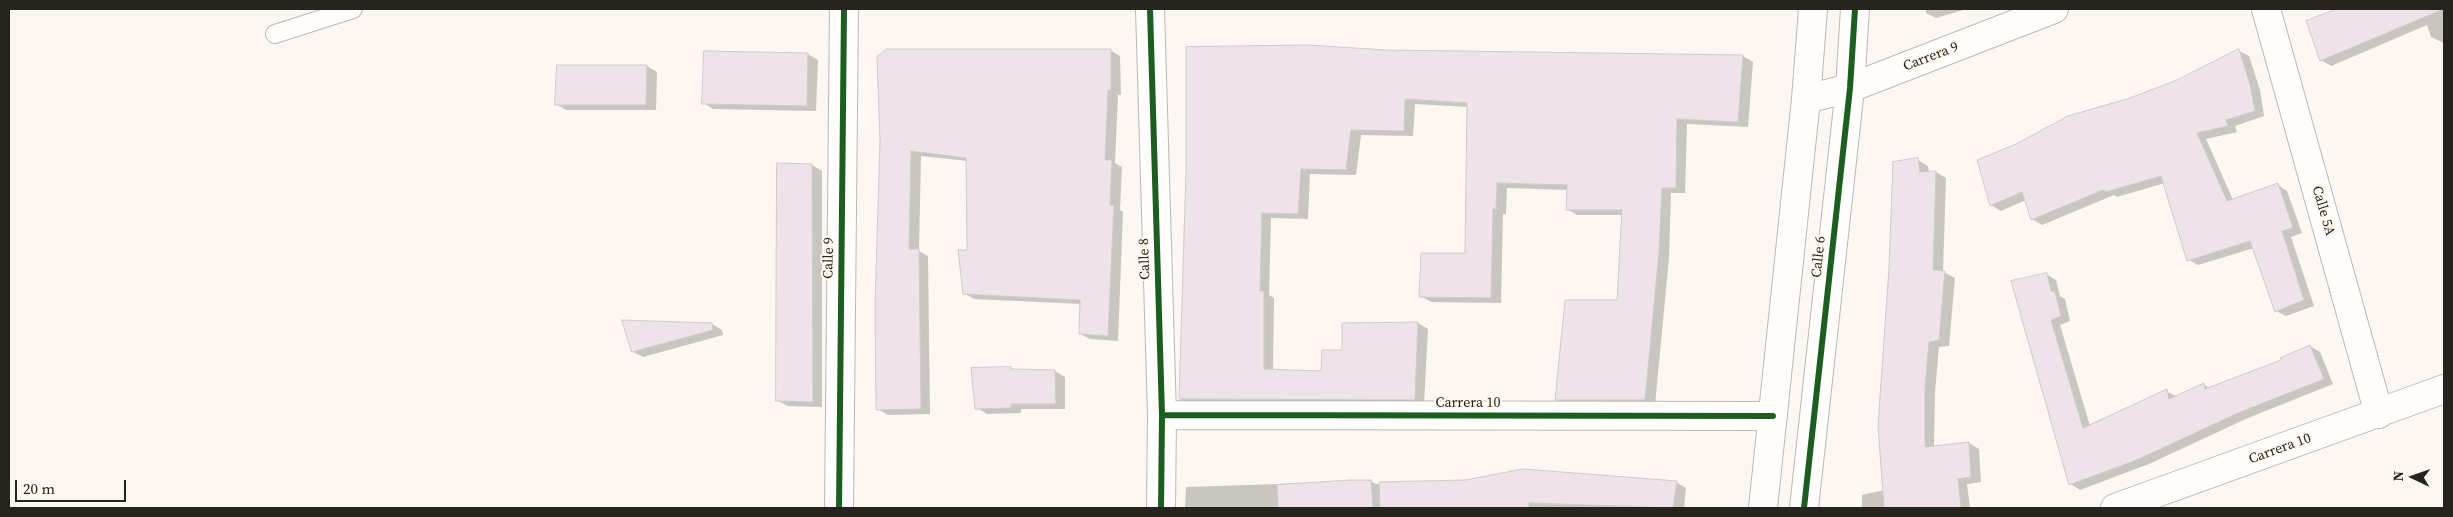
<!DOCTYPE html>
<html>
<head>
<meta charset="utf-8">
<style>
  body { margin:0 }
  #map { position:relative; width:2453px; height:517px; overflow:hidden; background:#fcf7f2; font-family:"Source Serif 4",serif }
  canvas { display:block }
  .frame { position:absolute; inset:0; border:10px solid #272420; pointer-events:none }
  .north { position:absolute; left:2388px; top:452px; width:50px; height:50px; -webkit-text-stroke:4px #fff8ef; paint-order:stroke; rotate:273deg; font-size:14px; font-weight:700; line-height:20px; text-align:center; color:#272420 }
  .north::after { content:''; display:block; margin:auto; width:18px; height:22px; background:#272420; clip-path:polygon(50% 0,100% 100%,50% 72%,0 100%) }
  .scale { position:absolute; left:15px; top:480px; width:111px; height:22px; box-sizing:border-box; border:2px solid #272420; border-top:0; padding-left:6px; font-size:15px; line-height:18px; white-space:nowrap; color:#272420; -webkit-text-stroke:4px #fff8ef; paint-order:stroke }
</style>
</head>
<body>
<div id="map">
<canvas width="2453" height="517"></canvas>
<div class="frame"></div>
<div class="north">N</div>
<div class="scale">20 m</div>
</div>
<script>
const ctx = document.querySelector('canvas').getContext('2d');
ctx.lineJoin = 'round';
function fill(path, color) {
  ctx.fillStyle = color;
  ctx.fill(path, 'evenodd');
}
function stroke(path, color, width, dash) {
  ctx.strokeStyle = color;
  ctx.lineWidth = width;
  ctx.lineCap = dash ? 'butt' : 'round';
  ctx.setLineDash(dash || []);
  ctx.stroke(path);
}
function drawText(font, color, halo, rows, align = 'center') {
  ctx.font = font + ' "Source Serif 4",serif';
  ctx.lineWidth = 4;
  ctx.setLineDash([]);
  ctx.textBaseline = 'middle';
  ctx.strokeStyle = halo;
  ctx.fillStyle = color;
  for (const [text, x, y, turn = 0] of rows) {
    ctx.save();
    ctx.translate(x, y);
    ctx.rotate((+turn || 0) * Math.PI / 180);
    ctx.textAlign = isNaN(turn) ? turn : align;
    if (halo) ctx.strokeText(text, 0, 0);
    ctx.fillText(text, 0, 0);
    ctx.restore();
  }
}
const shadow = new Path2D(`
  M 1926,9 L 1967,9 L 1936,18 L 1926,13 Z
  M 2341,9 L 2444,9 L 2444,43 L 2431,37 L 2427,25 L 2331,66 L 2321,60 L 2308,22 Z
  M 1110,50 L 1120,56 L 1121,95 L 1118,95 L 1115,163 L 1122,167 L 1120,210 L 1123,212 L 1118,341 L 1090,339 L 1080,334 L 1081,304 L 974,299 L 964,293 L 968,251 L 968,161 L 921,156 L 919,251 L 928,256 L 930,414 L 888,415 L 878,409 L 881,141 Z
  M 1386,51 L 1743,56 L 1753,62 L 1748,127 L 1687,124 L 1685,193 L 1671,193 L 1669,258 L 1655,405 L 1566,405 L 1556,399 L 1619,302 L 1623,215 L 1577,215 L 1567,209 L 1568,190 L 1507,188 L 1506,214 L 1503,214 L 1501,303 L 1431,302 L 1421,296 L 1466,255 L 1468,107 L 1415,104 L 1413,136 L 1361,135 L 1356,175 L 1310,174 L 1308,219 L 1271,218 L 1269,295 L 1274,298 L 1273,371 L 1323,372 L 1343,351 L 1418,323 L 1428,329 L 1424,405 L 1190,404 L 1180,399 L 1187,172 Z
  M 2239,51 L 2249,56 L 2260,90 L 2264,116 L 2235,126 L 2237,132 L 2206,139 L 2233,200 L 2278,185 L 2287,191 L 2302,233 L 2291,237 L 2314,306 L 2286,316 L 2276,311 L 2254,248 L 2198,265 L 2189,260 L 2165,183 L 2117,197 L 2114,195 L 2042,225 L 2032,219 L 2026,200 L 2001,211 L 1991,205 L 2130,99 L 2178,81 Z
  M 808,54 L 818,60 L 816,111 L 713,109 L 704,103 Z
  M 647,66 L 657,72 L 656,110 L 566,110 L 556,104 Z
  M 1918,160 L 1928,166 L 1929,172 L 1936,172 L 1946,178 L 1943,272 L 1955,278 L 1949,346 L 1939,347 L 1935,392 L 1934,447 L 1969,443 L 1979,449 L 1981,482 L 1967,484 L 1970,508 L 1862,508 L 1862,495 L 1884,490 Z
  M 812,165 L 822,171 L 822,407 L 788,406 L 778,401 Z
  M 2046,274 L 2056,280 L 2060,296 L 2065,299 L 2070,321 L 2060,325 L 2090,426 L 2166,391 L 2177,397 L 2204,385 L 2210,388 L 2282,361 L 2310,346 L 2320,352 L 2333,384 L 2248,418 L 2149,464 L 2080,490 L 2071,484 L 2013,282 Z
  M 712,324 L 722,330 L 723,335 L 643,357 L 633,352 Z
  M 1011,368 L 1014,370 L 1055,371 L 1065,377 L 1065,409 L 1021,409 L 1021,413 L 987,414 L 977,408 Z
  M 1371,481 L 1376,484 L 1465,481 L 1676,482 L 1686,488 L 1684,508 L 1185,508 L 1186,487 Z`);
const building = new Path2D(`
  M 2337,9 L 2439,9 L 2439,11 L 2320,61 L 2306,21 Z
  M 1308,45 L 1386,50 L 1743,55 L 1738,122 L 1677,119 L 1676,188 L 1662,188 L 1659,252 L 1645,400 L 1555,400 L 1565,300 L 1617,300 L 1622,210 L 1566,210 L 1567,185 L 1497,183 L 1496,209 L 1493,209 L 1491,298 L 1419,297 L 1421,253 L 1465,253 L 1467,103 L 1405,99 L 1404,131 L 1351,130 L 1346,170 L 1301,169 L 1298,214 L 1262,213 L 1260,291 L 1264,291 L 1264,369 L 1321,371 L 1322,350 L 1342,350 L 1342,323 L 1418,322 L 1415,400 L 1179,399 L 1186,171 L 1186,47 Z
  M 887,49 L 1111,49 L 1111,90 L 1108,90 L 1105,160 L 1112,160 L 1110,205 L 1114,205 L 1108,336 L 1079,334 L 1080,300 L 963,294 L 958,250 L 967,250 L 966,158 L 911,151 L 909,249 L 919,249 L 921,409 L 876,410 L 875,304 L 880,141 L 877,57 Z
  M 2239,49 L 2250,84 L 2255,111 L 2226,120 L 2228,126 L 2197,133 L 2227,201 L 2278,183 L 2293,228 L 2282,231 L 2304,300 L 2275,312 L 2250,241 L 2187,261 L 2161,176 L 2106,192 L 2103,190 L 2031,220 L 2022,192 L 1990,206 L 1977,160 L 2016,144 L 2068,116 L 2130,98 L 2177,80 Z
  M 704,51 L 808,53 L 807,106 L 702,104 Z
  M 557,65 L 647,65 L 646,105 L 555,105 Z
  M 1918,158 L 1920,172 L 1936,171 L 1933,270 L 1945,271 L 1939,340 L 1929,342 L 1925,386 L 1925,447 L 1969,442 L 1971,477 L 1958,479 L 1961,508 L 1884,508 L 1878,426 L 1889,268 L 1893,162 Z
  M 777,163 L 812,164 L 813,402 L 776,401 Z
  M 2047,273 L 2051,291 L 2055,292 L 2061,316 L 2051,320 L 2083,428 L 2167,389 L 2169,399 L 2204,383 L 2205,389 L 2281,360 L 2280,358 L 2310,345 L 2324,379 L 2238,413 L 2139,459 L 2069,485 L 2011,281 Z
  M 622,320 L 712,323 L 713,330 L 632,352 Z
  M 1011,367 L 1011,369 L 1055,370 L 1056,404 L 1011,404 L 1011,408 L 975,409 L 971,368 Z
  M 1523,469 L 1677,481 L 1673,508 L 1529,503 L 1529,508 L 1380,508 L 1379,482 L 1465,480 Z
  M 1351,480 L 1371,480 L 1373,508 L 1278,508 L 1277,485 Z`);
const lane = new Path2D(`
  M 275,34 L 353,9`);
const street = new Path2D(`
  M 1150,9 L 1162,415 L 1161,508
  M 2266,9 L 2379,414
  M 1806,99 L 1850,88 L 2054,9
  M 1162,415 L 1773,416
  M 839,508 L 844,9
  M 1763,508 L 1806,99 L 1813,9
  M 1804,508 L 1850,88 L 1855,9
  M 2115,508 L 2444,389`);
const cycleway = new Path2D(`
  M 1150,9 L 1162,415 L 1161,508
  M 1162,415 L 1773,416
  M 839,508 L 844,9
  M 1804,508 L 1850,88 L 1855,9`);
const streetNames = [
  ["Carrera 9",1931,57,-21],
  ["Calle 5A",2323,211,74],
  ["Calle 6",1819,257,-84],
  ["Calle 9",829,258,-89],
  ["Calle 8",1145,259,-92],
  ["Carrera 10",1468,403],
  ["Carrera 10",2280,449,-20]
];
fill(shadow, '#0003');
fill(building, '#ede3e9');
stroke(building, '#cfcbca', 1);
stroke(lane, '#bcb8b4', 20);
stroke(street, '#bcb8b4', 30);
stroke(lane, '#fffefd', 18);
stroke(street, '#fffefd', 28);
stroke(cycleway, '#1b5e20', 6);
drawText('14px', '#272420', '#fff8ef', streetNames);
</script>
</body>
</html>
